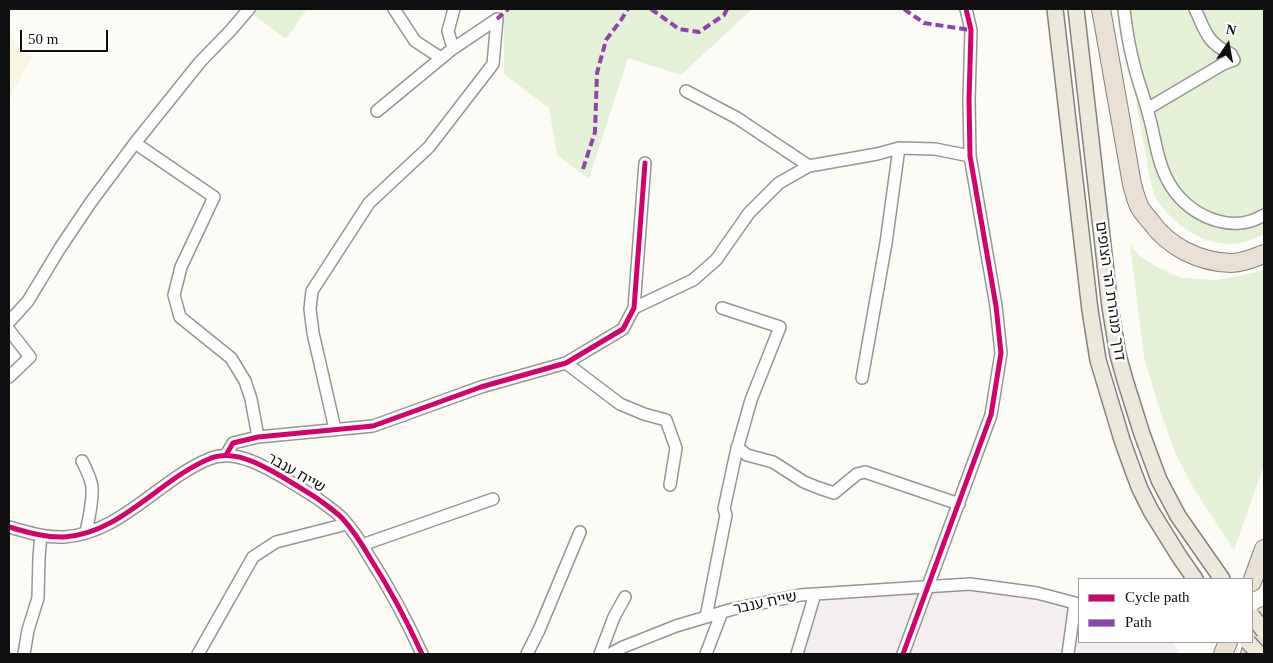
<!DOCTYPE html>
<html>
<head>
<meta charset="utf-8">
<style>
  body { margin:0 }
  #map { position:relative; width:1273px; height:663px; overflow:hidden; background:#fcfbf5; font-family:Georgia,serif }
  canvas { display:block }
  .frame { position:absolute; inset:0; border:10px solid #0f0f0f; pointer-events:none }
  .legend { position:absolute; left:1078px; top:578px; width:175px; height:65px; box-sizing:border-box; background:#fff; border:1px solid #9f9f9f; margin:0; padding:6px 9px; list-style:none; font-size:15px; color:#0f0f0f }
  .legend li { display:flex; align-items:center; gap:10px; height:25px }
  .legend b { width:25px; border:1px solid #9f9f9f }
  .north { position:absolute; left:1203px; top:20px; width:50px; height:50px; -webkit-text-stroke:4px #fff; paint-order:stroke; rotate:12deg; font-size:14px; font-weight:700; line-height:20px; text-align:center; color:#0f0f0f }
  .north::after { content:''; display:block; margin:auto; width:18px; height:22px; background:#0f0f0f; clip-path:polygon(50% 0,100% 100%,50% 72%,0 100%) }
  .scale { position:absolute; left:20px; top:30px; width:88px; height:22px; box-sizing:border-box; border:2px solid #0f0f0f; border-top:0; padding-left:6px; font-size:15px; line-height:18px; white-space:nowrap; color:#0f0f0f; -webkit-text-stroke:4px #fff; paint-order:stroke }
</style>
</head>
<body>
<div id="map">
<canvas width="1273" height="663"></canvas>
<div class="frame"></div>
<ul class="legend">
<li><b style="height:6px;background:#d6006c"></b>Cycle path</li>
<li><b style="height:6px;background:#8e44ad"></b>Path</li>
</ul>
<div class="north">N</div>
<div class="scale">50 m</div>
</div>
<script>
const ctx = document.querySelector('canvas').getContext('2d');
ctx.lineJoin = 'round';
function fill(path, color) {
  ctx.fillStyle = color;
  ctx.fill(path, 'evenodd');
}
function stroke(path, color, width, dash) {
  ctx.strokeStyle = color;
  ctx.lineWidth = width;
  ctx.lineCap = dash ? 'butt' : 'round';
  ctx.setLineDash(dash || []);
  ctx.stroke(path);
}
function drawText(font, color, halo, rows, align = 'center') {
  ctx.font = font + ' Georgia,"Noto Sans Hebrew",serif';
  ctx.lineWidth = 5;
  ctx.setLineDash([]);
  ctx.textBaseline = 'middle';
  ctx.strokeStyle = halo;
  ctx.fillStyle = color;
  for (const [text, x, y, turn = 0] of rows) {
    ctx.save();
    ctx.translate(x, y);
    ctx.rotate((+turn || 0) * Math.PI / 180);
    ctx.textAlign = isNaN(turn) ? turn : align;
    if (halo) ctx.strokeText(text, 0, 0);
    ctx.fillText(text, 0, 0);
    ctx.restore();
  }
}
const industrial = new Path2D(`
  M 962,582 L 1079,600 L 1079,642 L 1173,642 L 1180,654 L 802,654 L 823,598 Z`);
const farmland = new Path2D(`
  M 9,36 L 32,56 L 9,99 Z`);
const green = new Path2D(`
  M 256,9 L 307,9 L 286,39 L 254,15 Z
  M 504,9 L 752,9 L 681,75 L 628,58 L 589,179 L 557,155 L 549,108 L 504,74 Z
  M 1120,9 L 1264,9 L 1264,234 C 1253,239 1242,244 1230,244 C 1203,243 1180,229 1163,208 C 1161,205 1158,202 1156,198 C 1153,193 1152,186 1150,180 Z
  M 1130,245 L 1141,257 L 1159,268 L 1181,278 L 1217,280 L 1257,272 L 1264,269 L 1264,465 L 1234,550 L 1194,489 L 1175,452 L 1160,411 L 1144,357 Z`);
const minor = new Path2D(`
  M 394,9 L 415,41 L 441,58
  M 1124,9 C 1126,28 1129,46 1134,65 C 1138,82 1145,99 1149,116 C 1155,137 1157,161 1168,181 C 1185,214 1230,236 1264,215
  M 453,48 L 448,31 L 454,9
  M 686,91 L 737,118 L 809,166
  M 1147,109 L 1223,64 L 1234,60 L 1231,54 C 1206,42 1206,32 1195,9
  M 377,111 L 451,50 L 497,19
  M 135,143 L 214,197 L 181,267 L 174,295 L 180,317 L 231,358 L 245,381 L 251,399 L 258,437
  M 634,308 L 693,280 L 716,260 L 749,213 L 779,183 L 809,166 L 877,154 L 899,148 L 935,149 L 970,156
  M 9,322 L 28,301 L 60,248 L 91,202 L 135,143 L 200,62 L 231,30 L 249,9
  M 9,330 L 30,357 L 9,377
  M 566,363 L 620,404 L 644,414 L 666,420 L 676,448 L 670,485
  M 862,378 L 886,243 L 899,148
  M 335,429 L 313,333 L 310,309 L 312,291 L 369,203 L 429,147 L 493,64 L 497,19
  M 737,447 L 747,455 L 773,462 L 804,482 L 819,488 L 834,493 L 857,474 L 865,472 L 959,504
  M 226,455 L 233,443 L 258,437 L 373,426 L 481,387 L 566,363 L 623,329 L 634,308 L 645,163
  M 82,461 C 86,469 91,478 92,487 C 93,502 89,518 86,532
  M 9,527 C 27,532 46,538 64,537 C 120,534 160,479 209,459 C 229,450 252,460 270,470 C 287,479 302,489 318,499 C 326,505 335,511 342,518 C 353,530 362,544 370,558 C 390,589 407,621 422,654
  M 362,545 L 493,499
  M 706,617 L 726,515 L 724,509 L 736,453 L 751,400 L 780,327 L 722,308
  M 24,654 L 28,630 L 38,598 L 39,557 L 41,535
  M 198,654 L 253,557 L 276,542 L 347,524
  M 527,654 L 539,630 L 580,532
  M 600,654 L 614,617 L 625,597
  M 610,654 L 623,647 L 676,626 L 733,609 L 800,595 L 970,584 L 1037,593 L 1075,603 L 1068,654
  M 706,654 L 722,612
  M 797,654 L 815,594
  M 903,654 L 991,415 L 1001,353 L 996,306 L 970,156 L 969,100 L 971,30 L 966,9`);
const major = new Path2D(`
  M 1055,9 L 1090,310 L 1098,360 L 1122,440 L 1132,468 L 1140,489 L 1151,511 L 1179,556 L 1195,579
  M 1076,9 L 1110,307 L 1118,355 L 1125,380 L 1142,434 L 1159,480 L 1178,516 L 1222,579`);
const highway = new Path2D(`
  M 1101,9 L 1132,184 C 1134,192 1136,199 1139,206 C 1142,212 1147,217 1151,222 C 1169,247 1199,262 1231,263 C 1242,263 1254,258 1264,254
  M 1252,582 L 1264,549
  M 1223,654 L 1228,642
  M 1250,654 L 1264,616`);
const majorBridge = new Path2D(`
  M 1252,616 L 1264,631
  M 1248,642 L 1259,654`);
const quiet = new Path2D(`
  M 651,9 L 679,29 L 699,32 L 724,15 L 727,9
  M 904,9 L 924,23 L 971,30
  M 497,19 L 508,9
  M 583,169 L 595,132 L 597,73 L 606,40 L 621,20 L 628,9`);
const cycleway = new Path2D(`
  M 226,455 L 233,443 L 258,437 L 373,426 L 481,387 L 566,363 L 623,329 L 634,308 L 645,163
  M 9,527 C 27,532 46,538 64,537 C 120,534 160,479 209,459 C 229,450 252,460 270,470 C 287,479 302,489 318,499 C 326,505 335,511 342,518 C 353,530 362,544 370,558 C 390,589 407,621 422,654
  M 903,654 L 991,415 L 1001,353 L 996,306 L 970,156 L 969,100 L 971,30 L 966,9`);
const streetNames = [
  ["דרך מנהרת הר הצופים",1110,291,82],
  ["שייח ענבר",296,473,30],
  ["שייח ענבר",765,603,-12]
];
fill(industrial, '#f4eef1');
fill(farmland, '#f8f6e2');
fill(green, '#e5f1d6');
stroke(minor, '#969593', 14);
stroke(major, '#838380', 18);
stroke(highway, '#838380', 20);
stroke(minor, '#fffefe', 11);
stroke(major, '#ece8db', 15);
stroke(highway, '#e9e0d6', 18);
stroke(majorBridge, '#838380', 18, []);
stroke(majorBridge, '#ece8db', 15);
stroke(quiet, '#8e44ad', 4, [8, 4]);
stroke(cycleway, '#d6006c', 5);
drawText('15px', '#0f0f0f', '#fff', streetNames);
</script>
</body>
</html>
